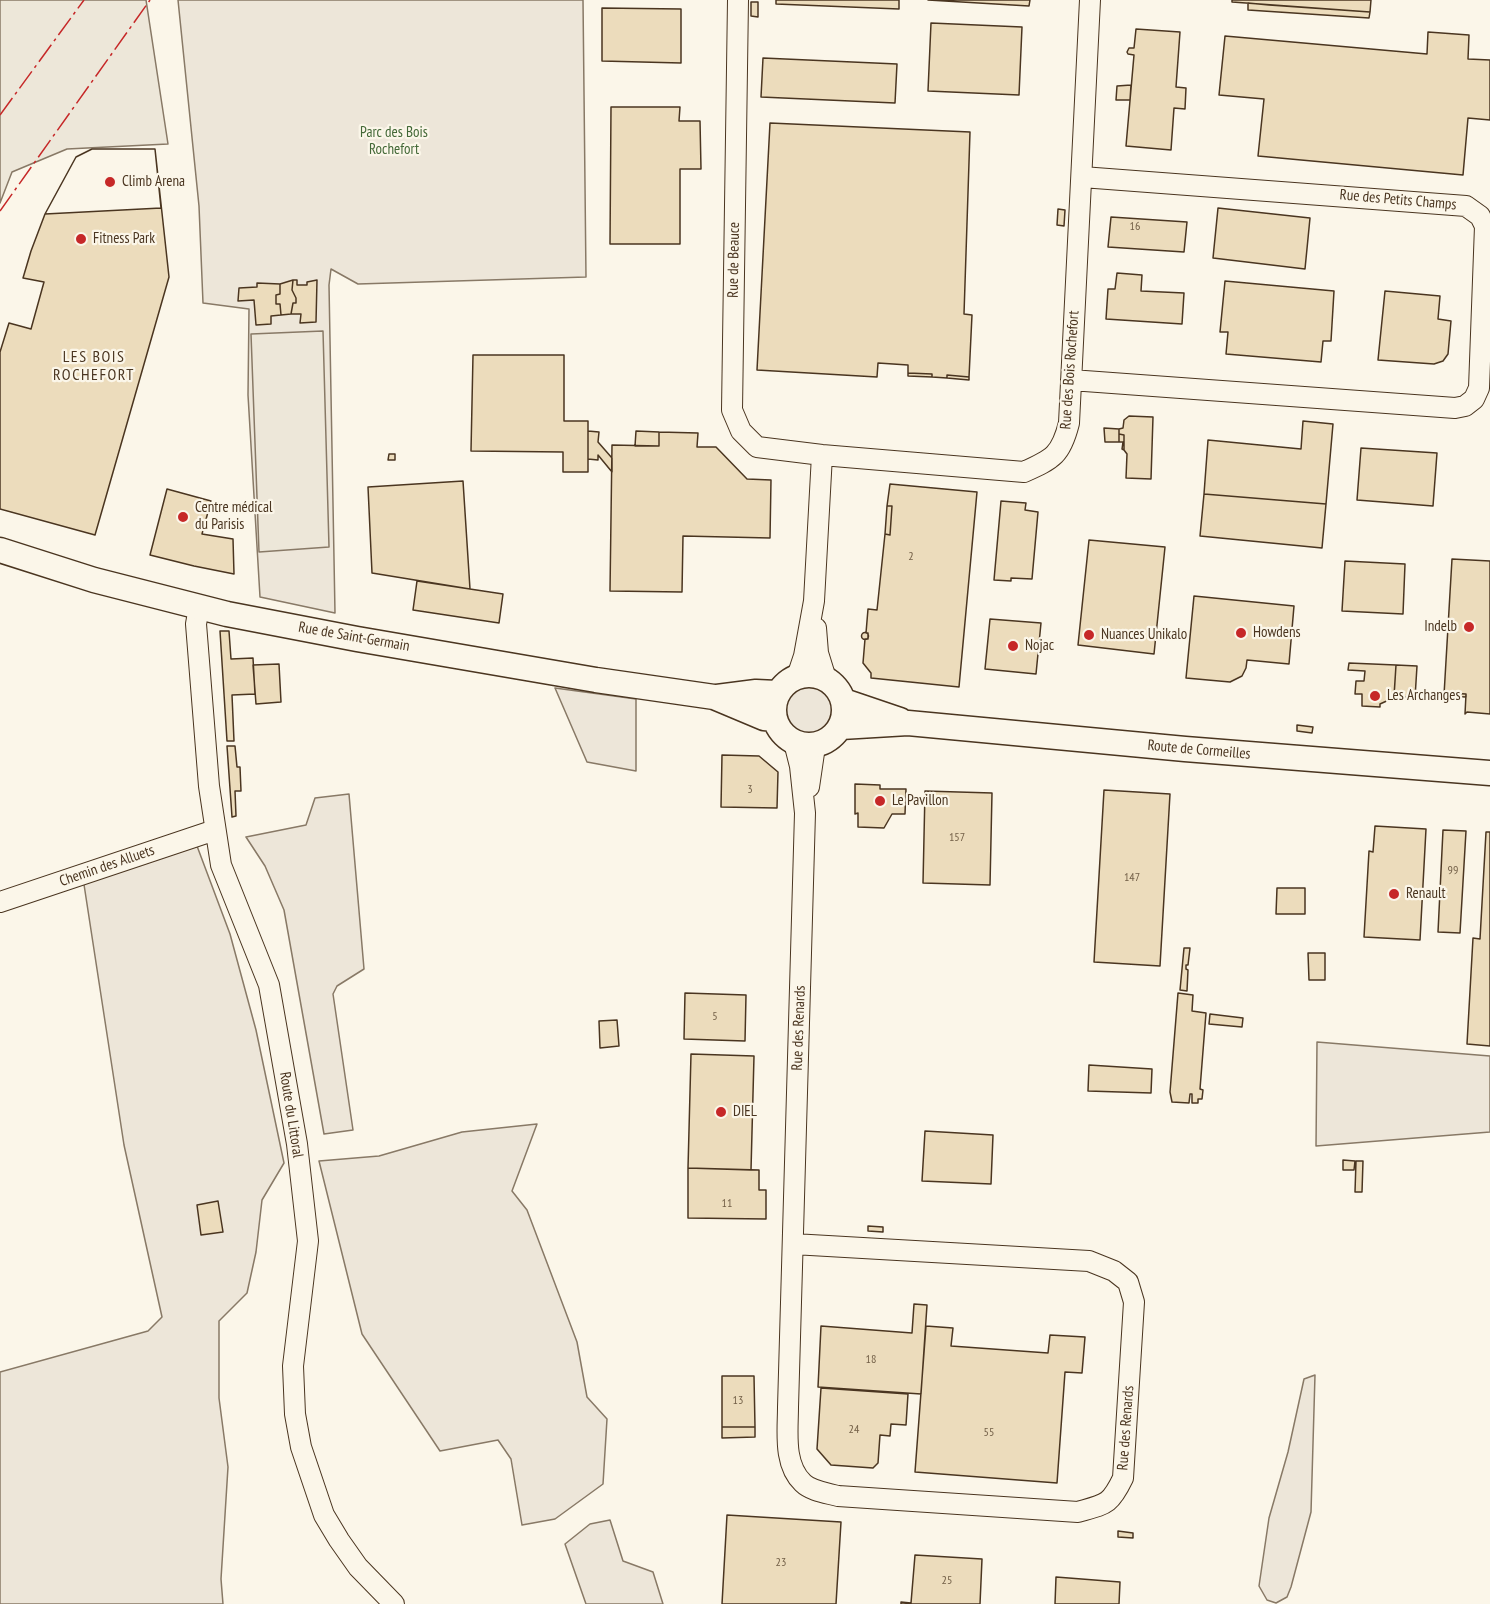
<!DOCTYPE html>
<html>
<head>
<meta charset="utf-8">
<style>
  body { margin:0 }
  canvas { display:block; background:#fbf6e9 }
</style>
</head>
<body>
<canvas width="1490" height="1604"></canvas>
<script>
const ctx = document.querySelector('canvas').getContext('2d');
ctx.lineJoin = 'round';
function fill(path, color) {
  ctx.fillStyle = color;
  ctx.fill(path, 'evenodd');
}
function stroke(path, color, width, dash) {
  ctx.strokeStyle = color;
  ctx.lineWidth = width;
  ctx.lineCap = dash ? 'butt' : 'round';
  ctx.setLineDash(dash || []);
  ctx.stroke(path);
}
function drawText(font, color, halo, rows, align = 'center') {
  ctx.font = font + ' "PT Sans Narrow",sans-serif';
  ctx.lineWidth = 4.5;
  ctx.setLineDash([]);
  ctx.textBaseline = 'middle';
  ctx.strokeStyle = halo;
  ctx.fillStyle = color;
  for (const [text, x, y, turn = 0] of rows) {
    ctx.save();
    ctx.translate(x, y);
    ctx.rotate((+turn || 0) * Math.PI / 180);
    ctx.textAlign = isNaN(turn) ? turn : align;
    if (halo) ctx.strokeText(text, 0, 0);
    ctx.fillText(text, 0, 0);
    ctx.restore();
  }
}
const green = new Path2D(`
  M 178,0 L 583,0 L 586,277 L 358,284 L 331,269 L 329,285 L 335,613 L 260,597 L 248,395 L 249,309 L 203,303 L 199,206 Z
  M784 710a25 25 0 1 1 50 0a25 25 0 1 1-50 0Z
  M 555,688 L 636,699 L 636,771 L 587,762 Z
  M 349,794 L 364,969 L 337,986 L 333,994 L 353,1130 L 324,1134 L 284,910 L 265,866 L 246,837 L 306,825 L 315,798 Z
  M 197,846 L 230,934 L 256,1030 L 284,1163 L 262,1200 L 256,1252 L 247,1293 L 219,1321 L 219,1398 L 228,1467 L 221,1579 L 223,1604 L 0,1604 L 0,1372 L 148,1331 L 162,1317 L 124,1145 L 83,878 Z
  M 1317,1042 L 1490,1056 L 1490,1132 L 1316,1146 Z
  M 537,1124 L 512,1191 L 527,1210 L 577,1342 L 587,1397 L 607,1419 L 603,1484 L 555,1519 L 522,1525 L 511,1459 L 498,1440 L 440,1451 L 362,1334 L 319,1161 L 379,1156 L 462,1132 Z
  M 1315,1375 L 1311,1512 L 1291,1587 L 1287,1597 L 1276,1603 L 1267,1600 L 1259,1586 L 1269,1518 L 1288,1452 L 1304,1379 Z
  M 610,1520 L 623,1561 L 653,1572 L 663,1604 L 586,1604 L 565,1544 L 590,1524 Z`);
const parking = new Path2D(`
  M 0,0 L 146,0 L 168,144 L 67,149 L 12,172 L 0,203 Z
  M 323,331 L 329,547 L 259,552 L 251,334 Z`);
const building = new Path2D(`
  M 776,0 L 899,0 L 899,9 L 776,4 Z
  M 928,0 L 1030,0 L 1029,6 Z
  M 1232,0 L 1371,0 L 1370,12 L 1232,2 Z
  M 751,2 L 758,2 L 758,17 L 751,16 Z
  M 1248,3 L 1269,5 L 1370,12 L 1369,18 L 1248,10 Z
  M 602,8 L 681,9 L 681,63 L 602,61 Z
  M 931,23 L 1022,27 L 1019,95 L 928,91 Z
  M 1136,29 L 1180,32 L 1176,87 L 1186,88 L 1185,109 L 1174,108 L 1171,150 L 1126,146 L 1134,55 L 1128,54 L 1127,52 L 1129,48 L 1134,48 Z
  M 1428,32 L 1469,35 L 1468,59 L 1490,60 L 1490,120 L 1468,118 L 1463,175 L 1258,156 L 1264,99 L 1219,95 L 1225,36 L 1427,54 Z
  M 763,58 L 897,64 L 895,103 L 761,97 Z
  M 1131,85 L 1130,100 L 1116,100 L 1117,86 Z
  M 611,107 L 680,107 L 679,121 L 700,121 L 701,169 L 680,169 L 680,244 L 610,244 Z
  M 770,123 L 970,132 L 964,314 L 972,315 L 969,377 L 947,375 L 947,378 L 932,377 L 932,374 L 908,373 L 908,365 L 878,363 L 877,377 L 757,370 Z
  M 92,149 L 155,149 L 169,277 L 95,535 L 0,509 L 0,352 L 9,323 L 31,329 L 44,282 L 23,278 L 31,251 L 45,214 L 76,157 Z
  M 92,149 L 155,149 L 161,208 L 45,214 L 76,157 Z
  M 1218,208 L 1310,218 L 1305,269 L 1213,258 Z
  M 1058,209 L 1065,210 L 1064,226 L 1057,225 Z
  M 1111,217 L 1187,222 L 1184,252 L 1108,247 Z
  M 1117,273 L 1142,275 L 1141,291 L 1184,293 L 1182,324 L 1106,319 L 1108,289 L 1115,289 Z
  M 293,280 L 297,280 L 297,285 L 307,285 L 307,282 L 317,280 L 316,322 L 300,323 L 301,314 L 291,314 L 293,303 L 296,303 L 296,298 L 292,290 Z
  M 293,280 L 292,290 L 296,298 L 296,303 L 293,303 L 291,314 L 281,315 L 280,304 L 276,304 L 276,295 L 280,294 L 280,284 Z
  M 1225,281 L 1334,291 L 1331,341 L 1323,341 L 1321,362 L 1226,354 L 1228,332 L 1220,332 Z
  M 257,283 L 280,284 L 280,294 L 276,295 L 276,304 L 280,304 L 281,315 L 271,316 L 271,324 L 256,325 L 254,300 L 238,301 L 239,288 L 257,287 Z
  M 1385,291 L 1440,296 L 1438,319 L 1451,321 L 1448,354 L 1443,361 L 1434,364 L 1378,360 Z
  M 473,355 L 564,355 L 564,421 L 588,421 L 588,472 L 563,472 L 563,452 L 471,451 Z
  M 908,373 L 932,374 L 932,377 L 908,376 Z
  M 947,375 L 969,377 L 969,380 L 947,378 Z
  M 1129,416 L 1153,417 L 1151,479 L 1126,478 L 1127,454 L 1124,450 L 1124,435 L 1119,434 L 1119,429 L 1123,428 L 1124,420 Z
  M 1303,421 L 1333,424 L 1326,504 L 1204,494 L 1208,440 L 1301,449 Z
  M 1104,428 L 1119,429 L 1119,442 L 1105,442 Z
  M 588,431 L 599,432 L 598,442 L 612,458 L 612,472 L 598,455 L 598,460 L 588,459 Z
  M 636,431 L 659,432 L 659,446 L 635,446 Z
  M 659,432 L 698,433 L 697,447 L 716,447 L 747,479 L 771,480 L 770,538 L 683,536 L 682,592 L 610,591 L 612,445 L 659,446 Z
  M 1119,434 L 1124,435 L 1124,450 L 1122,449 L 1123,442 L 1119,442 Z
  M 1361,448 L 1437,453 L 1433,506 L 1357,500 Z
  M 389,454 L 395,454 L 395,460 L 388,460 Z
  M 463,481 L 470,589 L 372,573 L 368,487 Z
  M 890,484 L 977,492 L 959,687 L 871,678 L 871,673 L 863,663 L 865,639 L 868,639 L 868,633 L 866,633 L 868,609 L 877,610 L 885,534 L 890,535 L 892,506 L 887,506 Z
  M 167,489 L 211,501 L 202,534 L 233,539 L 234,574 L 194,566 L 150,555 Z
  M 1204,494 L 1326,504 L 1322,548 L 1200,536 Z
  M 1001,501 L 1026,503 L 1025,510 L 1038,512 L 1032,579 L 1011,578 L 1011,581 L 994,580 Z
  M 887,506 L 892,506 L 890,535 L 885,534 Z
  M 1089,540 L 1165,547 L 1154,654 L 1078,645 Z
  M 1452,559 L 1490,561 L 1490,714 L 1467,712 L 1465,714 L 1466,694 L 1448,693 L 1448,698 L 1444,695 Z
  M 1345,561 L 1405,564 L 1403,614 L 1342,611 Z
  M 417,581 L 503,594 L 499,623 L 413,610 Z
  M 1194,596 L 1294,606 L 1289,664 L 1247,660 L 1246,668 L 1242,676 L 1230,682 L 1186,678 Z
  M 990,619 L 1041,623 L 1036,674 L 985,669 Z
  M 220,631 L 229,631 L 231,659 L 253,658 L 255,694 L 232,695 L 234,741 L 227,741 Z
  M861.5 636a3.5 3.5 0 1 1 7 0a3.5 3.5 0 1 1-7 0Z
  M 1349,663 L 1396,665 L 1394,697 L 1391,697 L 1391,699 L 1380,704 L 1380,707 L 1362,706 L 1362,694 L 1355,694 L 1356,681 L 1364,681 L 1365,671 L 1348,670 Z
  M 279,664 L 281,702 L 256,704 L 253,665 Z
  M 1396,665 L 1417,666 L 1415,698 L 1394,696 Z
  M 1448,693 L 1466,694 L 1466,697 L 1448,696 Z
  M 1297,725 L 1313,727 L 1312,733 L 1297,731 Z
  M 227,746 L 235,746 L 237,767 L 240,767 L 241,791 L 235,791 L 236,816 L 232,817 Z
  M 722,755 L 759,756 L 778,772 L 777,808 L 721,807 Z
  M 855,784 L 880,785 L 880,789 L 906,789 L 905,814 L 892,814 L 884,828 L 858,827 L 858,813 L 855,814 Z
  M 1104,790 L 1170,794 L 1160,966 L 1094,962 Z
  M 925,791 L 992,793 L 990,885 L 923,883 Z
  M 1375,826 L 1426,829 L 1420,940 L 1364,937 L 1369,851 L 1373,852 Z
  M 1443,830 L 1466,831 L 1460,933 L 1438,932 Z
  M 1486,832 L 1490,832 L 1490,1046 L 1467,1044 L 1473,938 L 1480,939 Z
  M 1277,888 L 1305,888 L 1305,914 L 1276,914 Z
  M 1184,948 L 1190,948 L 1188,965 L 1186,965 L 1186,969 L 1188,970 L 1187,991 L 1180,990 Z
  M 1308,953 L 1325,953 L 1325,980 L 1309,980 Z
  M 685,993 L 746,995 L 745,1041 L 684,1039 Z
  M 1178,993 L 1193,995 L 1192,1011 L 1206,1013 L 1200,1089 L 1203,1090 L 1202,1099 L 1198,1099 L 1198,1103 L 1192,1103 L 1192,1094 L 1190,1094 L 1189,1103 L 1172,1102 L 1170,1092 Z
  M 1210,1014 L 1243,1018 L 1242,1027 L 1209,1024 Z
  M 617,1020 L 619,1046 L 600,1048 L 599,1021 Z
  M 691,1054 L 754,1056 L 751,1170 L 688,1168 Z
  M 1089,1065 L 1152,1069 L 1151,1093 L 1088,1091 Z
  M 925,1131 L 993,1135 L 991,1184 L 922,1181 Z
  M 1343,1160 L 1355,1161 L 1354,1170 L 1343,1170 Z
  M 1356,1161 L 1363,1161 L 1362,1192 L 1355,1192 Z
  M 688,1168 L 759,1170 L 759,1190 L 766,1190 L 766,1219 L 688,1218 Z
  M 218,1201 L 223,1232 L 201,1235 L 197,1205 Z
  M 868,1226 L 883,1227 L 883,1232 L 868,1231 Z
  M 914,1304 L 927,1305 L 921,1394 L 818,1387 L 821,1326 L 912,1333 Z
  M 926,1326 L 953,1328 L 951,1346 L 1048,1353 L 1050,1335 L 1085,1337 L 1082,1373 L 1065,1372 L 1057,1483 L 915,1472 Z
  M 722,1376 L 754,1376 L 755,1427 L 722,1427 Z
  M 821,1388 L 908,1394 L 906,1425 L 891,1424 L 890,1436 L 880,1435 L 878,1463 L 873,1468 L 831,1465 L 817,1449 Z
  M 722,1427 L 755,1427 L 755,1437 L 722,1438 Z
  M 727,1515 L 841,1522 L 836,1604 L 722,1604 Z
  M 1118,1531 L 1133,1533 L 1133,1538 L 1118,1537 Z
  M 915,1555 L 982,1559 L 980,1604 L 901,1604 L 901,1602 L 911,1603 Z
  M 1056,1577 L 1120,1582 L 1119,1604 L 1055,1604 Z`);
const minor = new Path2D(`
  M 738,0 L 732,410 L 741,431 L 757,447 L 822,455 L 1024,472 C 1053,459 1061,455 1069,423 L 1090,0
  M 1071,380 L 1455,408 L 1465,406 L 1474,399 L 1479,388 L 1485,226 L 1480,216 L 1466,206 L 1082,177
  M 199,607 L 196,624 L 209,786 L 221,865 L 269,985 L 297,1144 L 308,1241 L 293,1366 L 295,1414 L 301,1447 L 324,1515 L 339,1540 L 358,1567 L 394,1604
  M 816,628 L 818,653 L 826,679
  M 797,677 L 804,656 L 814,601 L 822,455
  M 809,787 L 815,746
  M 0,902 L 215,830
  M 793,1244 L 1089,1261 L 1114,1271 L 1128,1282 L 1134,1302 L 1123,1478 C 1110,1505 1106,1504 1078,1512 L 838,1496 C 827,1493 811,1491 803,1483 C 783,1464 788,1431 788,1407 L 805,813 L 800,766 L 794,742`);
const major = new Path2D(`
  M 0,550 L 94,580 L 227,614 L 357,639 L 596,680 L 714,697 L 764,718 L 774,719
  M774 710a35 35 0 1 1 70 0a35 35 0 1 1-70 0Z
  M 717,697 L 756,692 L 777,693
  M 844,701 L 900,720
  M 841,727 L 908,723 L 1185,749 L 1490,773`);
const power = new Path2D(`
  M 0,115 L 84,0
  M 0,211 L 150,0`);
const markers = [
  [110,182,6,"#c62828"],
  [81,239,6,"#c62828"],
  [183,517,6,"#c62828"],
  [1469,627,6,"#c62828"],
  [1241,633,6,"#c62828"],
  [1089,635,6,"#c62828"],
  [1013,646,6,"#c62828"],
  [1375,696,6,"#c62828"],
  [880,801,6,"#c62828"],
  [1394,894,6,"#c62828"],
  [721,1112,6,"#c62828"]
];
const numberNames = [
  ["16",1135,227],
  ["2",911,557],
  ["3",750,790],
  ["157",957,838],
  ["99",1453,871],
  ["147",1132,878],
  ["5",715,1017],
  ["11",727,1204],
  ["18",871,1360],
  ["13",738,1401],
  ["24",854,1430],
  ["55",989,1433],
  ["23",781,1563],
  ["25",947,1581]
];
const parkNames = [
  ["Parc des Bois",394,133],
  ["Rochefort",394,150]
];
const poiNames = [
  ["Climb Arena",122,182],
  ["Fitness Park",93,239],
  ["Centre médical",195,508],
  ["du Parisis",195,525],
  ["Indelb",1457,627,"right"],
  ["Howdens",1253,633],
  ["Nuances Unikalo",1101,635],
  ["Nojac",1025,646],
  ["Les Archanges",1387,696],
  ["Le Pavillon",892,801],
  ["Renault",1406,894],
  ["DIEL",733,1112]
];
const streetNames = [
  ["Rue des Petits Champs",1398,200,5],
  ["Rue de Beauce",734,260,-89],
  ["Rue des Bois Rochefort",1070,370,-86],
  ["Rue de Saint-Germain",354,637,10],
  ["Route de Cormeilles",1199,750,5],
  ["Chemin des Alluets",107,866,-19],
  ["Rue des Renards",799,1028,-88],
  ["Route du Littoral",291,1115,81],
  ["Rue des Renards",1126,1428,-86]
];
const neighbourhoodNames = [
  ["LES BOIS",94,357],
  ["ROCHEFORT",94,375]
];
fill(green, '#ede6d9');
stroke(green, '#887966', 1.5);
fill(parking, '#ede7d9');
stroke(parking, '#887966', 1.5);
fill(building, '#ecdcbc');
stroke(building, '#4a3520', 1.5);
stroke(minor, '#4a3520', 22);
stroke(major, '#4a3520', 27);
stroke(minor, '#fbf6e9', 20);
stroke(major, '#fbf6e9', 24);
stroke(power, '#c62828', 1.5, [21, 4.5, 3, 4.5]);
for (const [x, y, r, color] of markers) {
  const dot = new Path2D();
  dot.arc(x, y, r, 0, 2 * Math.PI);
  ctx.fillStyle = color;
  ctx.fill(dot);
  stroke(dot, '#fbf6e9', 2);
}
drawText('12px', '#725f47', null, numberNames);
drawText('15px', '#436837', '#fbf6e9', parkNames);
drawText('15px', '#4a3520', '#fbf6e9', poiNames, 'left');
drawText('15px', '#4a3520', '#fbf6e9', streetNames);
ctx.letterSpacing = '1.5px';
drawText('16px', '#4a3520', '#fbf6e9', neighbourhoodNames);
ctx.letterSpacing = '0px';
</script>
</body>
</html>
